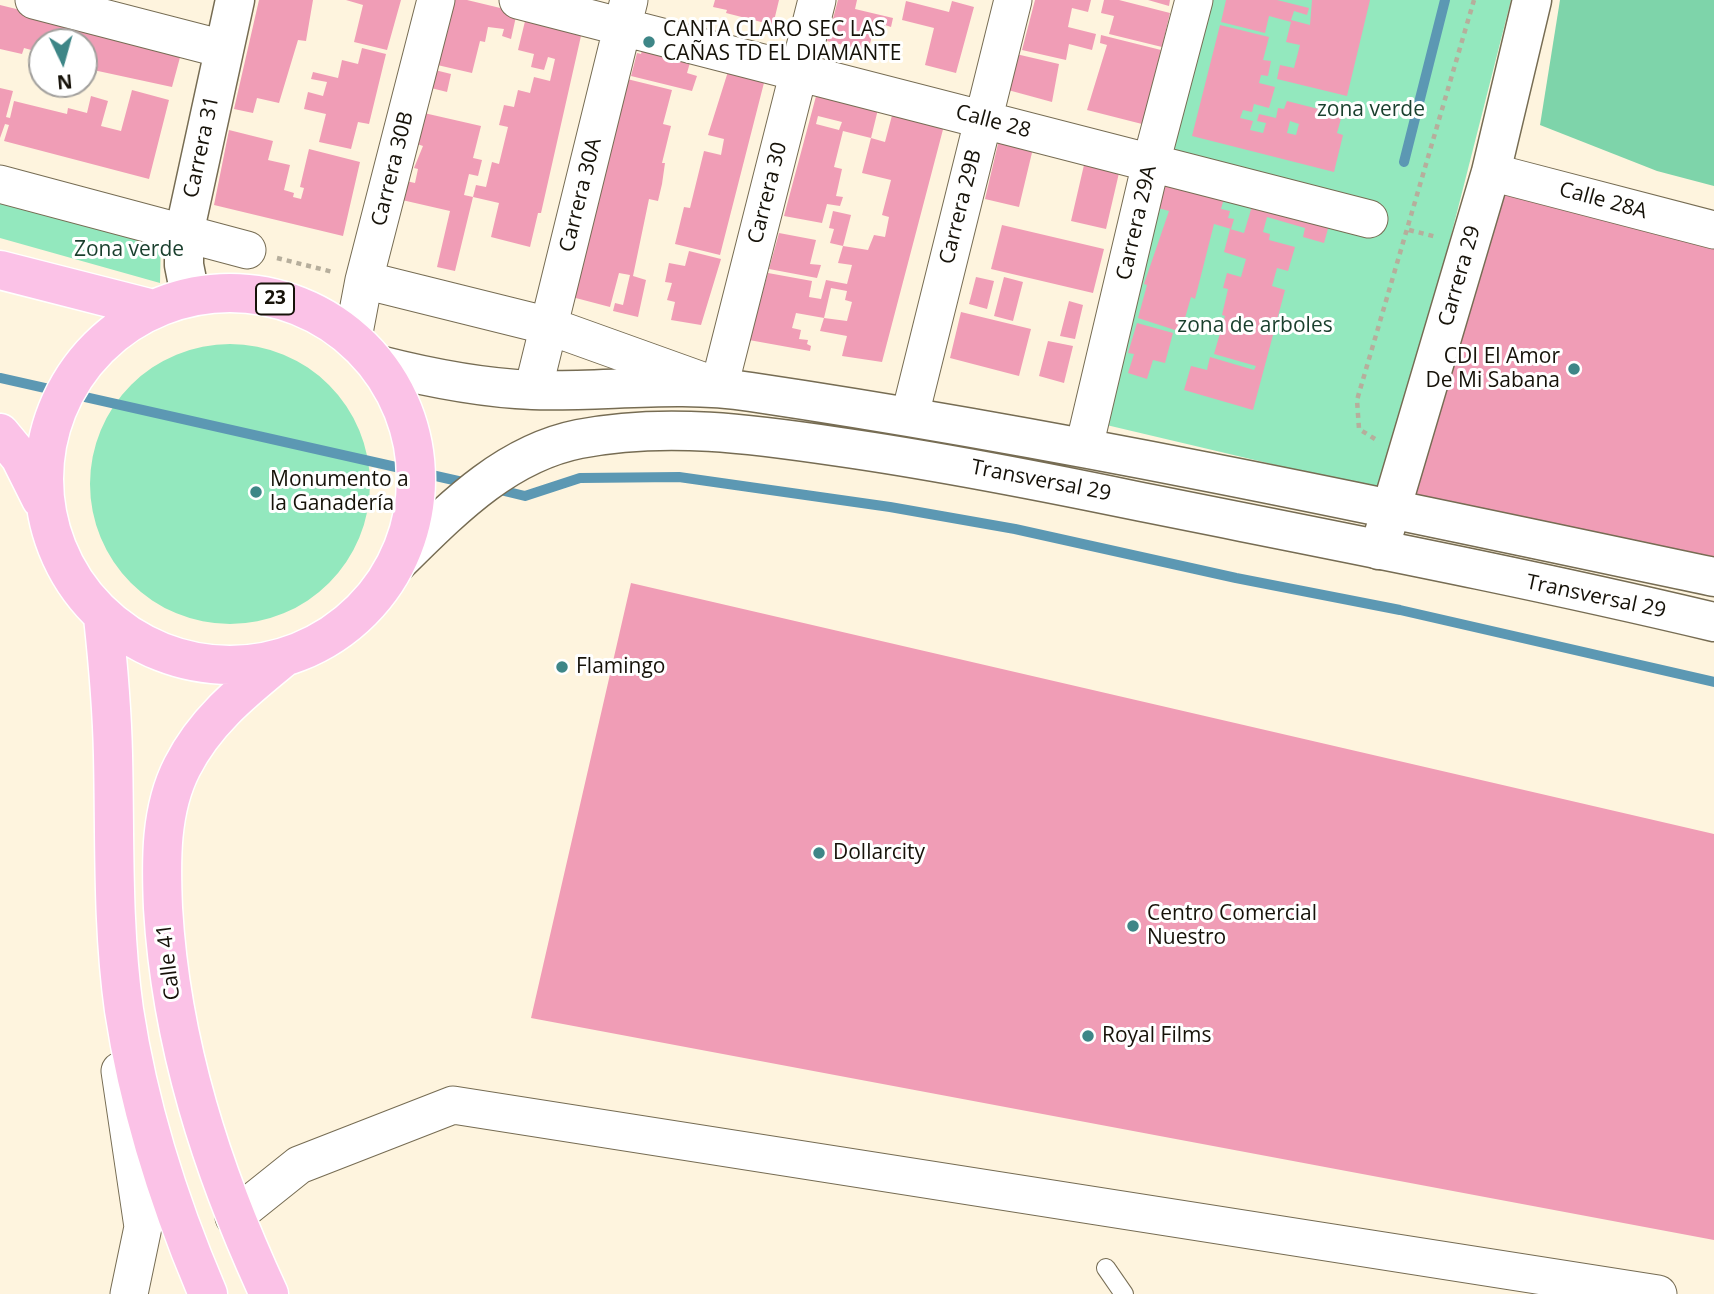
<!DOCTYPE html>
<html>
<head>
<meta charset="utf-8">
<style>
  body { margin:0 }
  #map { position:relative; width:1714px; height:1294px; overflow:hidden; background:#fef4de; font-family:"Open Sans",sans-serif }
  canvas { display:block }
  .north { position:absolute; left:28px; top:28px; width:70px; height:70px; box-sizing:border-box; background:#fff; border:2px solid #a2a09d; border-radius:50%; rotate:175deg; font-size:19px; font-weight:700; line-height:28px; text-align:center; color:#161209 }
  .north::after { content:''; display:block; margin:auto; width:24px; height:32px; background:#3e8687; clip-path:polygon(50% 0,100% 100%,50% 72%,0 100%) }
</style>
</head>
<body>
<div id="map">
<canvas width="1714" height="1294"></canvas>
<div class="north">N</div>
</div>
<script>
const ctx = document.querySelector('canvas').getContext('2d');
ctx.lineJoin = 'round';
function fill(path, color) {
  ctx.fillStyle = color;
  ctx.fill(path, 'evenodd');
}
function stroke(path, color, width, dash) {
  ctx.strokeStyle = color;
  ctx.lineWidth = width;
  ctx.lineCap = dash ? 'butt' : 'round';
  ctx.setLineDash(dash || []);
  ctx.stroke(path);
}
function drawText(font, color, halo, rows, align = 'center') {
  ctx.font = font + ' "Open Sans",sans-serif';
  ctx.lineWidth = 6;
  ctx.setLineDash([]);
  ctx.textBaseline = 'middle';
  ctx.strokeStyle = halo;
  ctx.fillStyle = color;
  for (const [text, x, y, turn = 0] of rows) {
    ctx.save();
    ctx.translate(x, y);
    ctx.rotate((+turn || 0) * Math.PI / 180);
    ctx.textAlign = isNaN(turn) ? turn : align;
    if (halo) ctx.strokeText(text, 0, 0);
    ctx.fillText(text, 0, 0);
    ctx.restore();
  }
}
const green = new Path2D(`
  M 1208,0 L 1511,0 L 1386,491 L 1098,423 Z
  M 0,191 L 161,234 L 160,283 L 0,238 Z
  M90 484a140 140 0 1 1 280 0a140 140 0 1 1-280 0Z`);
const forest = new Path2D(`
  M 1560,0 L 1714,0 L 1714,186 L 1657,171 L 1540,125 Z`);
const stream = new Path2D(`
  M 1404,162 L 1445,0
  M 0,378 L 467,483
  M 496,489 L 525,496 L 580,478 L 679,477 L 890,507 L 1015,529 L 1236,578 L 1400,610 L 1714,682`);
const building = new Path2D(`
  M 259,0 L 313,0 L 306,41 L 298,40 L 279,103 L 257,98 L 253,113 L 234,109 Z
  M 346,0 L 401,0 L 387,50 L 354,42 L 363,5 Z
  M 452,0 L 467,0 L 517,12 L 511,39 L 502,36 L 504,29 L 488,27 L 485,42 L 480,41 L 472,73 L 433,64 Z
  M 715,0 L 779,0 L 773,25 L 726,13 L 727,10 L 713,7 Z
  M 838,0 L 857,0 L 855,9 L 893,18 L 891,27 L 885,25 L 882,34 L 873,32 L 868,51 L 827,41 Z
  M 1035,0 L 1091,0 L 1088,12 L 1072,8 L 1068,27 L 1096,34 L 1092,50 L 1069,44 L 1066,60 L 1022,50 Z
  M 1104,0 L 1119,0 L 1170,13 L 1162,47 L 1109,34 L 1114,16 L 1101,13 Z
  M 1148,0 L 1170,0 L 1169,6 Z
  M 1226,0 L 1277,0 L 1309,8 L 1307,15 L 1294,11 L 1291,20 L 1310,25 L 1312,0 L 1370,0 L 1347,96 L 1277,79 L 1280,65 L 1294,68 L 1300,45 L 1286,42 L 1291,22 L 1269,16 L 1265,33 L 1221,22 Z
  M 906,1 L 949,12 L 952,1 L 974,7 L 956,73 L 925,65 L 934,28 L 902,20 Z
  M 0,5 L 182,50 L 172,87 L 84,68 L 84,42 L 42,42 L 42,53 L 24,48 L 22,54 L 0,49 Z
  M 527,13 L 583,27 L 541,213 L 538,213 L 530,247 L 491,237 L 499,203 L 473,197 L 476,185 L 486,187 L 492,162 L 499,164 L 508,127 L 499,125 L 504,105 L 514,107 L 518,90 L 530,93 L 534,77 L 550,81 L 555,59 L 548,57 L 544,70 L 531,67 L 534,54 L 518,50 Z
  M 1220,25 L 1269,37 L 1263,60 L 1271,61 L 1268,76 L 1261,75 L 1259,83 L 1275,87 L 1269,108 L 1254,104 L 1252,112 L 1243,110 L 1240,118 L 1253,121 L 1250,130 L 1263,133 L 1266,123 L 1257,121 L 1259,114 L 1276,118 L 1278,108 L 1284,109 L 1287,101 L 1342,115 L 1337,133 L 1343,135 L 1334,172 L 1192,136 ZM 1290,121 L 1299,124 L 1296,135 L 1287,133 Z
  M 1101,35 L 1161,50 L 1142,124 L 1087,110 L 1107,45 L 1100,43 Z
  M 644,43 L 693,52 L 687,73 L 697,76 L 692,91 L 631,76 L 637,53 L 641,54 Z
  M 362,48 L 386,54 L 369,124 L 358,122 L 351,149 L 319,142 L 326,114 L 304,109 L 308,92 L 323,96 L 327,82 L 311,79 L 313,72 L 338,78 L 342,60 L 358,64 Z
  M 1016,54 L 1059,64 L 1052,102 L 1008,90 Z
  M 731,62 L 767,71 L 720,255 L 675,244 L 684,207 L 690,208 L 704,151 L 721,155 L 724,139 L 708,135 Z
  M 435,70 L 451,74 L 447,92 L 431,88 Z
  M 627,79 L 672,90 L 663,124 L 671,126 L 662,163 L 665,163 L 662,184 L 658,201 L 649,199 L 633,276 L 646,280 L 638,317 L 613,311 L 615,303 L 623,305 L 630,275 L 619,273 L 610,307 L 572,297 Z
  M 819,85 L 880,101 L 871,138 L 843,131 L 834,167 L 842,169 L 836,196 L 843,197 L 840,206 L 827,204 L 822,223 L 784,216 ZM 818,116 L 842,122 L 839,130 L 816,124 Z
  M 0,88 L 13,91 L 6,117 L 10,118 L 14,101 L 67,114 L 68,108 L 87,113 L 91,96 L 108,101 L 101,126 L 121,131 L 132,90 L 169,100 L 149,179 L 4,141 L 9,125 L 5,124 L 0,138 Z
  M 895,104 L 946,118 L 882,362 L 842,356 L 847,336 L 820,331 L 824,318 L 847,321 L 852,302 L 845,300 L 847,291 L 831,288 L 824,318 L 796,313 L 792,328 L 801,330 L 799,339 L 808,340 L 807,344 L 811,346 L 810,351 L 749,340 L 768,273 L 812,281 L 809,297 L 821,299 L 826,280 L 847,284 L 852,265 L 838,263 L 843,246 L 868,250 L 874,235 L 885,237 L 889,217 L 882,215 L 891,180 L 862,173 L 871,138 L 885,142 Z
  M 424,113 L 481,126 L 473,158 L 482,160 L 478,176 L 469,174 L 464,195 L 473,197 L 455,271 L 437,267 L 450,211 L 402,200 L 406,181 L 415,183 L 418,169 L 414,168 L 423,146 L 417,144 Z
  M 229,130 L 273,141 L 268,160 L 290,165 L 284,190 L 294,193 L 293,197 L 301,199 L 304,188 L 300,187 L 309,149 L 360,162 L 343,236 L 214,205 Z
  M 1001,131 L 1035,140 L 1019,207 L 985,199 Z
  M 1087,152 L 1122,160 L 1106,229 L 1071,221 Z
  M 1169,171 L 1227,188 L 1221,209 L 1230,211 L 1228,218 L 1234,219 L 1231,229 L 1214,224 L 1195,299 L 1191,297 L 1181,332 L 1138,318 L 1147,285 L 1144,284 L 1169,211 L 1158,208 Z
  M 1491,172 L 1714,230 L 1714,580 L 1393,508 Z
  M 1255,196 L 1331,218 L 1324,243 L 1303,237 L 1305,228 L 1267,217 L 1263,232 L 1270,234 L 1269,240 L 1295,247 L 1288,271 L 1277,268 L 1272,286 L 1285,290 L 1253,410 L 1184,390 L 1191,366 L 1207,370 L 1210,357 L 1254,370 L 1256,366 L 1214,354 L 1225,316 L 1222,315 L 1228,289 L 1223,288 L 1227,273 L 1241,277 L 1246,259 L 1224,252 L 1230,229 L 1244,233 Z
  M 833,211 L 851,215 L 843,246 L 830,243 L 834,229 L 829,228 Z
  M 1002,225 L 1104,249 L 1093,293 L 991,269 Z
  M 779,233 L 816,240 L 810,264 L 821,265 L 817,278 L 769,269 Z
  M 689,251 L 721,259 L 701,325 L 671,320 L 675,302 L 667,300 L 672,283 L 665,282 L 669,263 L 685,266 Z
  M 976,277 L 994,281 L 987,309 L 969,304 Z
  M 1004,277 L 1023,282 L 1013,321 L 994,316 Z
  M 1069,301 L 1083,305 L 1075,339 L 1060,336 Z
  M 961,312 L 1031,329 L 1019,376 L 950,358 Z
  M 1137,323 L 1173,333 L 1165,363 L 1153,360 L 1147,379 L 1128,373 L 1134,354 L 1128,353 Z
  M 1048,341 L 1073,346 L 1064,383 L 1039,376 Z
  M 631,583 L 1714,834 L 1714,1240 L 531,1018 Z`);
const path = new Path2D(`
  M 1409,230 L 1437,237
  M 277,258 L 333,272
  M 1375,439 L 1359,429 L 1357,400 L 1474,0`);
const service = new Path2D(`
  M 1106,1268 L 1124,1294`);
const minor = new Path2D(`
  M 34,0 L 223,49
  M 518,0 L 1369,219
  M 1491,172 L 1714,230
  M 0,184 L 247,250
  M 364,280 L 549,326 L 719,387 L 817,0
  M 353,338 L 364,280 L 436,0
  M 533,390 L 629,0
  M 910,415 L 1013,0
  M 1084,447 L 1151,163 L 1194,0
  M 120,1071 L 143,1227 L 129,1294
  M 234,1217 L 299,1165 L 453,1105 L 1658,1294`);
const tertiary = new Path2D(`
  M 190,295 L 184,265 L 184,234 L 235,0
  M 1379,550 L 1491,172 L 1532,0`);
const secondary = new Path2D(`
  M 379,365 C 430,378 480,388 533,390 C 605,392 679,381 751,392 C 1074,440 1394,509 1714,577
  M 398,562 C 450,511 504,454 579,439 C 665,422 753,434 840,447 C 938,461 1035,480 1132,500 C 1326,539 1521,576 1714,622`);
const trunk = new Path2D(`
  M 0,270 L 153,309
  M44 479a186 186 0 1 1 372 0a186 186 0 1 1-372 0Z
  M 0,433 L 20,457 L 41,499
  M 103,617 C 108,663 112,709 113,755 C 115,840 112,925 124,1010 C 139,1108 169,1203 208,1294
  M 269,1294 C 212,1171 171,1044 163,908 C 161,861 160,810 182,767 C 205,721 243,691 282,659`);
const markers = [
  [649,42,7,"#3e8687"],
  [1574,369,7,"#3e8687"],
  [256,492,7,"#3e8687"],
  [562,667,7,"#3e8687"],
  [819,853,7,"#3e8687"],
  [1133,926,7,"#3e8687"],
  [1088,1036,7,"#3e8687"]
];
const shields = [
  [275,299,38]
];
const shieldNames = [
  ["23",275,299]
];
const poiNames = [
  ["CANTA CLARO SEC LAS",663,30],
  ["CAÑAS TD EL DIAMANTE",663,54],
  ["CDI El Amor",1560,357,"right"],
  ["De Mi Sabana",1560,381,"right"],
  ["Monumento a",270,480],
  ["la Ganadería",270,504],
  ["Flamingo",576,667],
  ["Dollarcity",833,853],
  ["Centro Comercial",1147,914],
  ["Nuestro",1147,938],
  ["Royal Films",1102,1036]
];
const parkNames = [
  ["zona verde",1371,110],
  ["Zona verde",129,250],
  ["zona de arboles",1255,326]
];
const streetNames = [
  ["Calle 28",993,122,15],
  ["Carrera 31",202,147,-78],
  ["Carrera 30B",393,169,-76],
  ["Carrera 30",768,193,-76],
  ["Carrera 30A",581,195,-76],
  ["Calle 28A",1603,201,15],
  ["Carrera 29B",961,207,-76],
  ["Carrera 29A",1137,223,-77],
  ["Carrera 29",1460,276,-74],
  ["Transversal 29",1041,481,11],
  ["Transversal 29",1596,597,12],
  ["Calle 41",169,962,-97]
];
fill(green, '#93e8be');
fill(forest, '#7ed4aa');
stroke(stream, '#5c98b3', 10);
fill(building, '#f09db6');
stroke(service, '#766c53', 20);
stroke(minor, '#766c53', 39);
stroke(tertiary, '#766c53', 41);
stroke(secondary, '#766c53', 41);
stroke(trunk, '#fff', 41);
stroke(path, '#b6ae9c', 4.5, [5, 5]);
stroke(service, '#fff', 18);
stroke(minor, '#fff', 37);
stroke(tertiary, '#fff', 38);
stroke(secondary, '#fff', 38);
stroke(trunk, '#fbc2e7', 38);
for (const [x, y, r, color] of markers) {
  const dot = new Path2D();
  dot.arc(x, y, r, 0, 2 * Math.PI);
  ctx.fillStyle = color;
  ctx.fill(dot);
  stroke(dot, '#fff', 2.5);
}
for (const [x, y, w] of shields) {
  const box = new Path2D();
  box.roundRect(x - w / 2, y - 15.5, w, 31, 5);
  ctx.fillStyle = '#fff';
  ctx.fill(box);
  stroke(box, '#161209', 2);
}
drawText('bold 19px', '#161209', null, shieldNames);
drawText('21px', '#161209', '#fff', poiNames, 'left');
drawText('21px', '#193f2d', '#fff', parkNames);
drawText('21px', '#161209', '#fff', streetNames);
</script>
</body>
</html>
